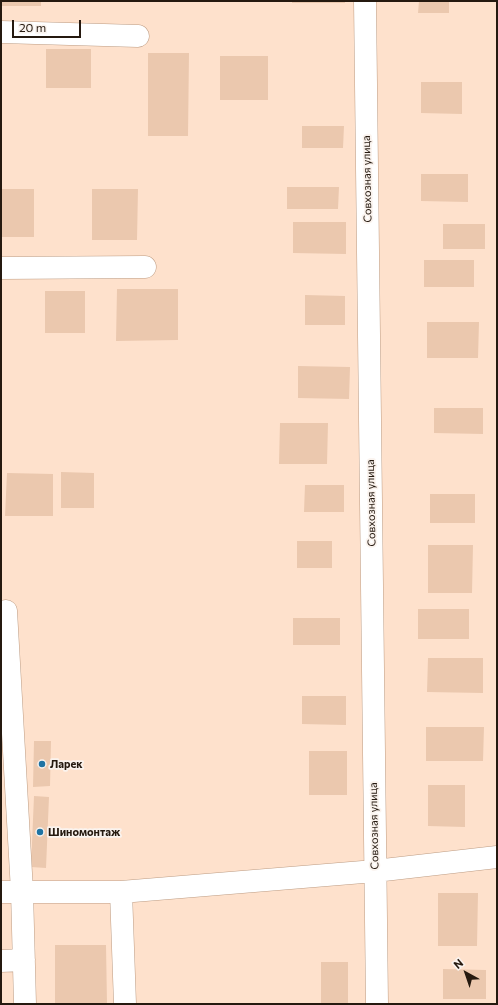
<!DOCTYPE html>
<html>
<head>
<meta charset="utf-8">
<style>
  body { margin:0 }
  #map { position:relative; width:498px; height:1005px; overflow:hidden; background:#fee1cc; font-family:Commissioner,sans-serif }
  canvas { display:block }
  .frame { position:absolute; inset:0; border:2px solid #25190f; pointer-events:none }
  .north { position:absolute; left:446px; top:953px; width:40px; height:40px; -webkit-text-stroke:3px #faf3ee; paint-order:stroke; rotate:320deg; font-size:11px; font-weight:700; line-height:16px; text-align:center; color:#25190f }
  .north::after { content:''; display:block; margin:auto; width:14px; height:18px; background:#25190f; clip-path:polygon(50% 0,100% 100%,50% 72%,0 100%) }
  .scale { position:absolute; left:12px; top:20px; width:69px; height:18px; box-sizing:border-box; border:2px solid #25190f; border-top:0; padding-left:5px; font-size:12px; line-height:14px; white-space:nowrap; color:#25190f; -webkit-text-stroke:3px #faf3ee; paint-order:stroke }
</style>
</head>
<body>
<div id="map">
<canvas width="498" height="1005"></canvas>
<div class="frame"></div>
<div class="north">N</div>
<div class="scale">20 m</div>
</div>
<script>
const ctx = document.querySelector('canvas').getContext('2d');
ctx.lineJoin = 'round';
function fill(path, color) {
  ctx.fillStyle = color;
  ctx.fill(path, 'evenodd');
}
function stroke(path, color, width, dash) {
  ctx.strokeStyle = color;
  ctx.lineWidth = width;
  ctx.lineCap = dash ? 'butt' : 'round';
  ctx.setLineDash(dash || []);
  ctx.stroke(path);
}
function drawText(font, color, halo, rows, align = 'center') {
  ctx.font = font + ' Commissioner,sans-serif';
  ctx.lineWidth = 3.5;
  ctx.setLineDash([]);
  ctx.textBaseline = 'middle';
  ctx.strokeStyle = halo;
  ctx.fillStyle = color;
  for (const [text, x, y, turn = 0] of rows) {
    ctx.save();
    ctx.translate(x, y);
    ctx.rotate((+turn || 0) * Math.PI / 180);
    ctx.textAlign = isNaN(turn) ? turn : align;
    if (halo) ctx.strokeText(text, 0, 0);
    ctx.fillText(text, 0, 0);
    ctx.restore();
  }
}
const building = new Path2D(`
  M 1,1 L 41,1 L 41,6 L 1,6 Z
  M 292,1 L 345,1 L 345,3 L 292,3 Z
  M 419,1 L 449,1 L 449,13 L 418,13 Z
  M 46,49 L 91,49 L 91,88 L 46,88 Z
  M 148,53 L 189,53 L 188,136 L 148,136 Z
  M 220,56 L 268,56 L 268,100 L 220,100 Z
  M 421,82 L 462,82 L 462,114 L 421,113 Z
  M 302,126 L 344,126 L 343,148 L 302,148 Z
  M 421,174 L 468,174 L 468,202 L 421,201 Z
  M 287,187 L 339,187 L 338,209 L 287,209 Z
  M 1,189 L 34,189 L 34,237 L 1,237 Z
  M 92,189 L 138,189 L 137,240 L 92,240 Z
  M 293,222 L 346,222 L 346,254 L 293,253 Z
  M 443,224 L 485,224 L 485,249 L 443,249 Z
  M 424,260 L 474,260 L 474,287 L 424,287 Z
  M 117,289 L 178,289 L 178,340 L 116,341 Z
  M 45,291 L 85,291 L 85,333 L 45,333 Z
  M 305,295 L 345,296 L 345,325 L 305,325 Z
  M 427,322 L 479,322 L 478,358 L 427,358 Z
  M 298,366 L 350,367 L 349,399 L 298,398 Z
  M 434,408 L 483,408 L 483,434 L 434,433 Z
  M 280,423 L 328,423 L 327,464 L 279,464 Z
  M 61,472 L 94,473 L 94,508 L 61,508 Z
  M 7,473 L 53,474 L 53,516 L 5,516 Z
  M 305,485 L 344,485 L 344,512 L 304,512 Z
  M 430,494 L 475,494 L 475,523 L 430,523 Z
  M 297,541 L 332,541 L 332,568 L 297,568 Z
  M 428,545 L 473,545 L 472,593 L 428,593 Z
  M 418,609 L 469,609 L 469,639 L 418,639 Z
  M 293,618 L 340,618 L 340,645 L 293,645 Z
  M 428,658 L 483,658 L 483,693 L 427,692 Z
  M 302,696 L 346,696 L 346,725 L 302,724 Z
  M 426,727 L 484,727 L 483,761 L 426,761 Z
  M 34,741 L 51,741 L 50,786 L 33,787 Z
  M 309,751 L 347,751 L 347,795 L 309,795 Z
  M 428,785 L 465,785 L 465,827 L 428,826 Z
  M 34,796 L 49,797 L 46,868 L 31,867 Z
  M 438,893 L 478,893 L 477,946 L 438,946 Z
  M 55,945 L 106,945 L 107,1004 L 55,1004 Z
  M 321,962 L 348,962 L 348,1004 L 321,1004 Z
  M 443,969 L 486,970 L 486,999 L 443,999 Z`);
const minor = new Path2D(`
  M 365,1 L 377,1004
  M 1,32 L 138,36
  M 1,268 L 145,267
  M 6,611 L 22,891 L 25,1004
  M 1,892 L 121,892 L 375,871 L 497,857
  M 121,892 L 125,1004
  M 1,961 L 24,960`);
const markers = [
  [42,764,4,"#1e73a3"],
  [40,832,4,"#1e73a3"]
];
const streetNames = [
  ["Совхозная улица",367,179,-91],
  ["Совхозная улица",371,503,-91],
  ["Совхозная улица",374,826,-91]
];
const poiNames = [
  ["Ларек",50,764],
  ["Шиномонтаж",48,832]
];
fill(building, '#ebc8ae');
stroke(minor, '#bd9c83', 23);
stroke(minor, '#fff', 22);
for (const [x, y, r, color] of markers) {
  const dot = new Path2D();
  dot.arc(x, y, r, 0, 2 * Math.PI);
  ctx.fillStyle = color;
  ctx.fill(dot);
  stroke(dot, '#faf3ee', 1.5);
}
drawText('11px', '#25190f', '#faf3ee', streetNames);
drawText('bold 11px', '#25190f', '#faf3ee', poiNames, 'left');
</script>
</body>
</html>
